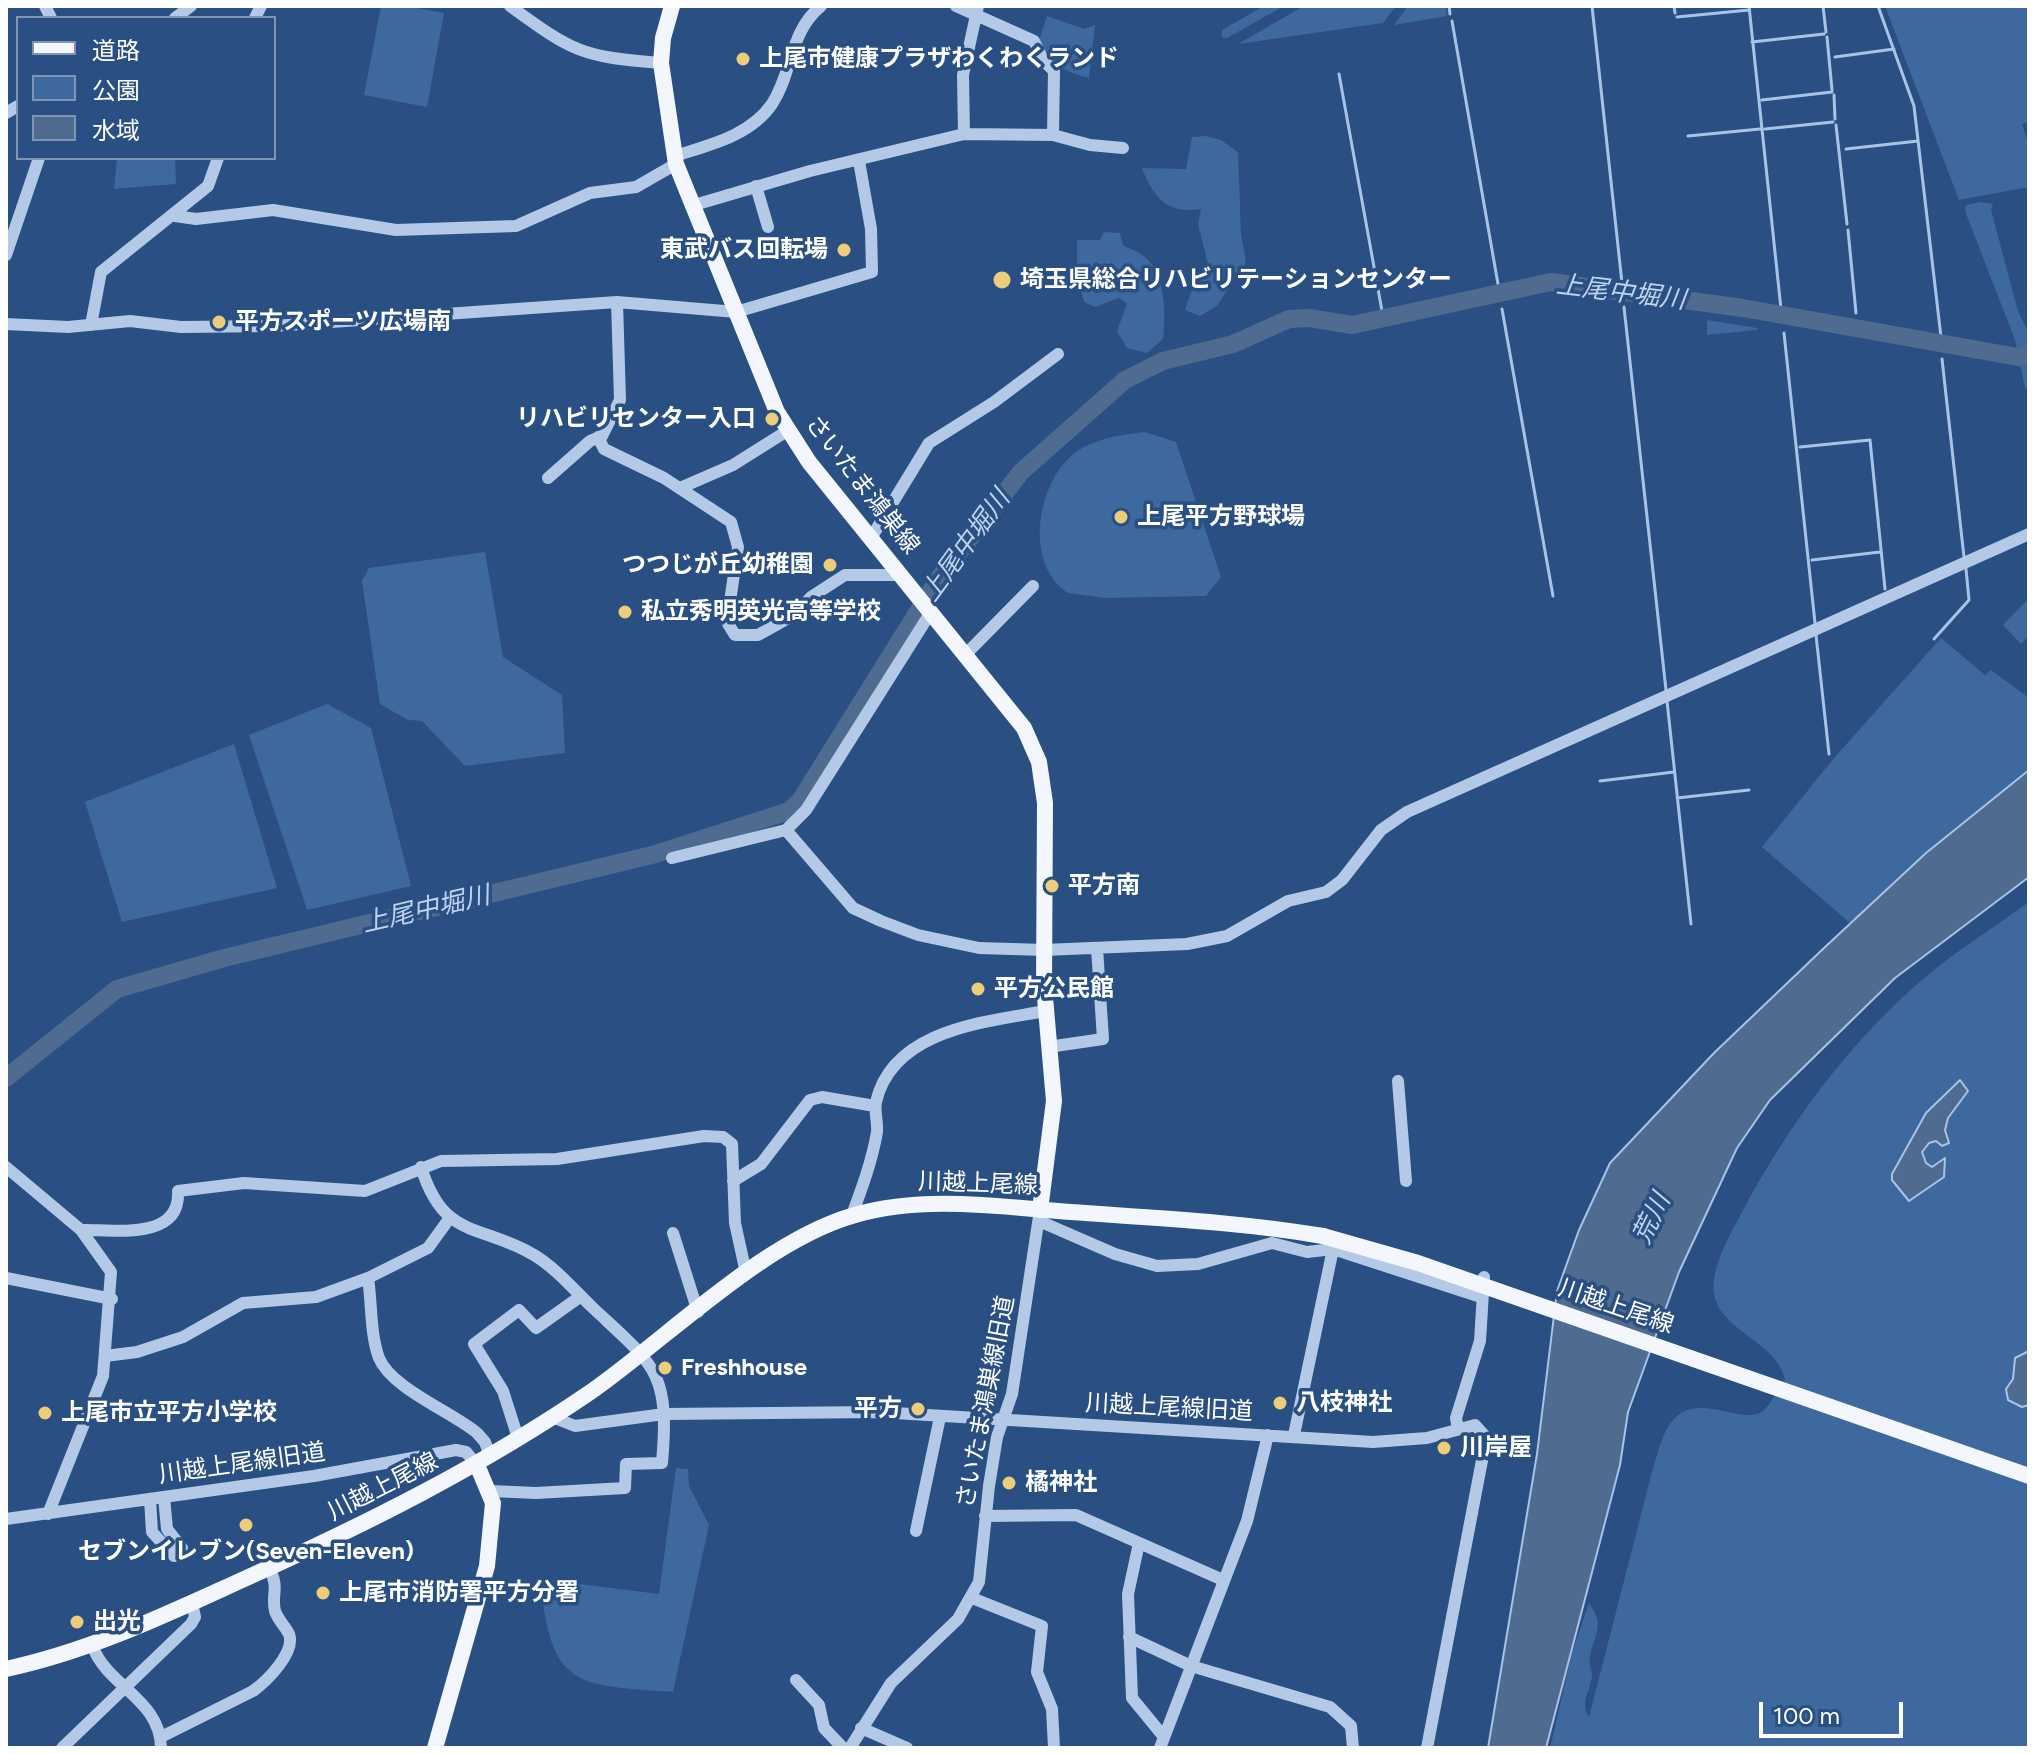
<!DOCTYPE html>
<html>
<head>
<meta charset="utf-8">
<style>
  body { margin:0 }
  #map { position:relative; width:2035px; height:1754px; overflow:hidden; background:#294f83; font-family:Figtree,"Noto Sans JP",sans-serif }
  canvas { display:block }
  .frame { position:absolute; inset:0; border:8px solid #fff; pointer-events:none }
  .legend { position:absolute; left:16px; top:16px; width:260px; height:144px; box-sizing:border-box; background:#294f83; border:2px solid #7f95b5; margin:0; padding:10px 14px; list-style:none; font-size:24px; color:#fff }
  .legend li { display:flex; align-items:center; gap:16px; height:40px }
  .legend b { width:40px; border:2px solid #7f95b5 }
  .scale { position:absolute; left:1759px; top:1702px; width:144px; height:36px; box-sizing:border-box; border:4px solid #fff; border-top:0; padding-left:10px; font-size:24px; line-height:28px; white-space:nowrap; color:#fff; -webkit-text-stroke:6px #294f83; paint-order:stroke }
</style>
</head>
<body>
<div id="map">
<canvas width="2035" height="1754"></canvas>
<div class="frame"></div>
<ul class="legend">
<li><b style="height:10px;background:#f3f7fd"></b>道路</li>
<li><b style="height:22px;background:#3e699f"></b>公園</li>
<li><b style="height:22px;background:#4f6b8f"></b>水域</li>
</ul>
<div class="scale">100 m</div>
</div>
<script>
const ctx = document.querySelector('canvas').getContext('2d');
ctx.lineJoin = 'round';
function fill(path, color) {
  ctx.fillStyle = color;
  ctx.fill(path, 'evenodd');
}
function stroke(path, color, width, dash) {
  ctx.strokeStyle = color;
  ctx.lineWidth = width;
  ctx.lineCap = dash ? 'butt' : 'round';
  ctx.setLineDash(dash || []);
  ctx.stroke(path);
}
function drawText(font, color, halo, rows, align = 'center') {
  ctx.font = font + ' Figtree,"Noto Sans JP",sans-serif';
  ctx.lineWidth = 7;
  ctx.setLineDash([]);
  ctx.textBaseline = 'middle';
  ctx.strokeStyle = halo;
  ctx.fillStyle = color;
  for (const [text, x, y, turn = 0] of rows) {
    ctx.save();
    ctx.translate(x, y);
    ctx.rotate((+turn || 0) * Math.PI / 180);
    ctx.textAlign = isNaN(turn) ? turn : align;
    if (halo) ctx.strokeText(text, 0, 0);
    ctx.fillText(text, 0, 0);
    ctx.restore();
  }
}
const green = new Path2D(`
  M 381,6 L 406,6 L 444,13 L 427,107 L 364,95 Z
  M 1264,6 L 1284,6 L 1227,38 L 1222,37 L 1222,30 Z
  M 1304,6 L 1396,6 L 1383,23 L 1238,44 Z
  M 1408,6 L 1446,6 L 1447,16 L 1394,25 Z
  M 1885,6 L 2029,6 L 2029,122 L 2022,124 L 2029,146 L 2029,187 L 1959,200 Z
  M 1047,16 L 1084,29 L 1095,25 L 1089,78 C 1063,71 1051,65 1039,40 Z
  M 1206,136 L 1221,140 L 1238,152 L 1241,234 L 1246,262 L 1217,306 L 1200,316 L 1185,310 L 1191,292 L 1200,283 L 1208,264 L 1198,224 L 1201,209 C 1166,214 1154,198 1142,168 L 1186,169 L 1192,137 Z
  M 117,158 L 175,158 L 176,184 L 114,189 Z
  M 1980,202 L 1993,204 L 1991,210 L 2018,311 L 2029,334 L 2029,387 L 2025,388 L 2015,340 L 1965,211 L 1966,205 Z
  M 1104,232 L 1120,233 L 1123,245 C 1130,249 1140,252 1146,258 C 1166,275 1166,316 1163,339 L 1147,353 L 1127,348 L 1117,331 L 1127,304 L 1119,298 L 1095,307 L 1084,302 L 1077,278 L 1077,240 L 1100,240 Z
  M 1707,320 L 1757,328 L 1757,330 L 1707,335 Z
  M 1145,432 L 1176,442 L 1221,577 L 1206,596 L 1105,598 L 1068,593 C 1025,565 1036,490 1069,458 C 1089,439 1119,435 1145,432 Z
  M 485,552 L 503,657 L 562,695 L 565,753 L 465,766 L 422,721 L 408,720 L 380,704 L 362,581 L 369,568 Z
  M 2029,598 L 2029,635 L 2021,644 L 2003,625 Z
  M 1941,638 L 1985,675 L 1991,670 L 2029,698 L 2029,770 L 1926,853 L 1850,923 L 1762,847 L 1834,758 Z
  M 327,704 L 371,728 L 411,886 L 307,910 L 249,735 Z
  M 234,744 L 277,888 L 122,922 L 85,802 Z
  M 2029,902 L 2029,1748 L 1550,1748 L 1572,1653 L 1589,1603 C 1606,1627 1594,1633 1590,1657 C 1588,1663 1592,1668 1592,1675 C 1591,1692 1579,1701 1589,1717 L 1654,1464 C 1659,1450 1663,1430 1674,1419 C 1700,1391 1745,1428 1764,1410 C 1772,1402 1779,1388 1785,1379 C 1775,1340 1721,1332 1714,1294 C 1710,1270 1730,1234 1741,1214 C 1790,1121 1857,1031 1940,965 C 1969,943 2000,923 2029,902 Z
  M 676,1468 L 688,1469 L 689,1486 L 709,1525 L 673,1692 C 573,1685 551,1687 540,1579 L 659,1594 Z`);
const water = new Path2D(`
  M 2029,770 L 2029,877 L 1895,978 L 1770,1100 L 1737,1148 L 1679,1272 L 1628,1412 L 1620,1465 L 1546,1748 L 1488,1748 L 1537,1454 L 1557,1291 L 1579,1230 L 1610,1163 L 1714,1053 L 1824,948 L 1926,853 Z
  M 1960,1080 L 1968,1091 L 1948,1118 L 1945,1130 L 1949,1143 L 1942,1146 L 1936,1141 L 1929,1143 L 1922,1152 L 1926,1163 L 1932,1167 L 1945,1158 L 1944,1177 L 1909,1201 L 1892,1180 L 1892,1174 L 1926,1113 Z
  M 2029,1351 L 2029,1405 L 2022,1407 L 2008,1400 L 2006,1389 L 2013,1379 L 2015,1358 Z`);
const stream = new Path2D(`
  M 1449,6 L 1450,14
  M 1592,6 L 1622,283
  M 1674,6 L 1675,13
  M 1749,6 L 1781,309
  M 1823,6 L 1826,32
  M 1878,6 L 1914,106 L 1941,337
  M 1677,17 L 1749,10
  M 1452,21 L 1498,284
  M 1827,37 L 1832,90
  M 1752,42 L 1824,34
  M 1835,57 L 1894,49
  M 1339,74 L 1382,311
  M 1834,95 L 1835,119
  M 1762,100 L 1832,92
  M 1836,125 L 1847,224
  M 1765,129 L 1833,122
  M 1688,136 L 1760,129
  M 1846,149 L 1918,141
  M 1848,230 L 1856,313
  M 1624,307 L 1666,690
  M 1502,309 L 1553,596
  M 1784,333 L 1815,623
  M 1942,359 L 1964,557
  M 1800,447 L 1870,440 L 1885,589
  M 1812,560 L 1880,552
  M 1816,635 L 1829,754
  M 1934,639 L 1969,600 L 1966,569
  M 1667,701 L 1691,924
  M 1600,781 L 1674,772
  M 1677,798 L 1749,790`);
const river = new Path2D(`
  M 6,1078 L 117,989 L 224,958 L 652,855 L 789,811 L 800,801 L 937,581 L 1021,472 L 1125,380 L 1163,361 L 1233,344 L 1289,319 L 1309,318 L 1352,325 L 1551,282 L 1743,308 L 2018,357 L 2029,354`);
const minor = new Path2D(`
  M 45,6 L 51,18
  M 510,6 C 573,52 582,57 661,63
  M 956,6 L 1034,41 L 1043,60 L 1054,71 L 1053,135
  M 175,18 L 191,6
  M 255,18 L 261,6
  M 6,113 L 18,106
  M 964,134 L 963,75 L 978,6
  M 675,156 C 709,145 750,136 772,104 C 793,72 789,32 821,6
  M 756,186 L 768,227
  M 691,206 L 810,171 L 964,134 L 1053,135 L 1090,145 L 1123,148
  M 175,216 L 196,219 L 273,210 L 396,230 L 516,226 L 590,193 L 636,187 L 676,164
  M 6,255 L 39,158
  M 6,324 L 68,327 L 130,321 L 181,327 L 274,326 L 617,302 L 736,312 L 872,272 L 871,229 L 859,161
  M 91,325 L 101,272 L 208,186 L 218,158
  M 598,437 L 604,449 L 664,478 L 731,522 L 738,547 L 727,622 L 735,635 L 758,635 L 794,615 L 811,597 L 845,575 L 902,575
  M 548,478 L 590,441 L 602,436 L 620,400 L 617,302
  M 680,488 L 733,465 L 787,431
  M 871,538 L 929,443 L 994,402 L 1058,354
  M 965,655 L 1033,586
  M 786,830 L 853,908 L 881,921 L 918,935 L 979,948 L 1044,950 L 1187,944 L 1227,936 L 1288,901 L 1326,892 L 1342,880 L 1381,830 L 1407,812 L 2029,534
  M 672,858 L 786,830 L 806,810 L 931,612
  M 1048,1047 L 1103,1039 L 1097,948
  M 1398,1081 L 1406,1181
  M 6,1167 L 81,1230 L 111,1272 L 103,1376 L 48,1514
  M 421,1167 C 444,1241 480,1223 534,1255 C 557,1269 574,1290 593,1308 C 655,1366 670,1371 662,1463 L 626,1464 L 625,1488 L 536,1493 L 491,1491
  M 733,1181 L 761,1164 L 810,1100 L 822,1097 L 875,1106
  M 852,1215 C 862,1188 872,1161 877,1132 C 878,1122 874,1111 876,1102 C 893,1029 986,1022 1045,1011
  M 1039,1221 L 1115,1254 L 1157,1266 L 1198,1264 L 1272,1243 L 1307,1252 L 1333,1249 L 1481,1297
  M 81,1230 C 111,1229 181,1242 178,1191 L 244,1183 L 365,1191 L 441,1161 L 557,1159 L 704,1136 L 723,1137 L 732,1144 L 735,1223 L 746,1273
  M 673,1233 L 698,1312
  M 6,1278 L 112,1299
  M 368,1278 C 372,1304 370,1334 379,1358 C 391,1388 452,1412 477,1433 L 485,1442 L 490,1456
  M 105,1356 L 137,1352 L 183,1337 L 243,1303 L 316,1297 L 368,1278 L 428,1248 L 449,1219
  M 552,1417 L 575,1426 L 664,1414 L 878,1412 L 1373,1442 L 1427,1438 L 1475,1425 L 1484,1435 L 1484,1450 L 1427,1748
  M 1458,1429 L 1456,1418 L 1480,1341 L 1484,1277
  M 1294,1435 L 1333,1249
  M 518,1438 L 503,1391 L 474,1344 L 519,1310 L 536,1328 L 581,1296
  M 150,1499 L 152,1532 L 174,1556 L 182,1548 L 167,1529 L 164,1497
  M 985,1516 L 1076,1515 L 1223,1580
  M 6,1519 L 314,1476 L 456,1450 L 466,1452 L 477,1465
  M 916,1531 L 940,1417
  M 1139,1543 L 1128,1594 L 1132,1698 L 1164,1737
  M 972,1598 L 1042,1626 L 1037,1672 L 1052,1709 L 1054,1748
  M 1129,1637 L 1191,1666 L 1330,1707 L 1351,1726 L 1353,1748
  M 93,1647 C 107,1686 161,1700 161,1748
  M 796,1680 L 819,1705 L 824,1728 L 843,1748
  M 861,1728 L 907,1748
  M 161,1737 L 253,1691 C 267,1681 296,1652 289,1634 C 285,1626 278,1620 275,1611 C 271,1594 280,1588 269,1568
  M 62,1748 L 191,1624 L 195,1617 L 192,1603
  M 850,1748 L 891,1683 L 958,1619 L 979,1582 L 989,1486 L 997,1437 L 1012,1394 L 1040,1210
  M 1160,1748 L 1247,1521 L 1268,1435`);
const major = new Path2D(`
  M 672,6 L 663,38 L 661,63 L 676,164 L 777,412 L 809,462 L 1024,728 L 1039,762 L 1045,803 L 1044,986 L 1054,1101 L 1040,1210
  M 6,1669 C 90,1651 165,1615 242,1580 C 364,1525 481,1467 592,1391 C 670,1336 765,1240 855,1215 C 925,1195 1000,1207 1071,1212 C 1155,1218 1240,1222 1323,1236
  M 435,1748 L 487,1566 L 493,1503 L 477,1465`);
const majorBridge = new Path2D(`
  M 1323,1236 L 1418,1263 L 2029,1476`);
const markers = [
  [743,59,8,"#edcd7a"],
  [844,250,8,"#edcd7a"],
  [1002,280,10,"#edcd7a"],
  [219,322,8,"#edcd7a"],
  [772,419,8,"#edcd7a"],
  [1121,517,8,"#edcd7a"],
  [830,565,8,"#edcd7a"],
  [625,612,8,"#edcd7a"],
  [1052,886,8,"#edcd7a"],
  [978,989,8,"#edcd7a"],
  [665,1368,8,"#edcd7a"],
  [1280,1403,8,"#edcd7a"],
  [918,1409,8,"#edcd7a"],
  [45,1413,8,"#edcd7a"],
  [1444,1448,8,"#edcd7a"],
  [1009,1483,8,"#edcd7a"],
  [246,1525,8,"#edcd7a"],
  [323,1593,8,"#edcd7a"],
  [77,1622,8,"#edcd7a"]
];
const poiNames = [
  ["上尾市健康プラザわくわくランド",759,59],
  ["東武バス回転場",828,250,"right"],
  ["埼玉県総合リハビリテーションセンター",1020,280],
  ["平方スポーツ広場南",235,322],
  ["リハビリセンター入口",756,419,"right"],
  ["上尾平方野球場",1137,517],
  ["つつじが丘幼稚園",814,565,"right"],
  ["私立秀明英光高等学校",641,612],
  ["平方南",1068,886],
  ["平方公民館",994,989],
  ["Freshhouse",681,1368],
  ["八枝神社",1296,1403],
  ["平方",902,1409,"right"],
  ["上尾市立平方小学校",61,1413],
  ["川岸屋",1460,1448],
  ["橘神社",1025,1483],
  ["セブンイレブン(Seven-Eleven)",246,1552,"center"],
  ["上尾市消防署平方分署",339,1593],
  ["出光",93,1622]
];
const streetNames = [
  ["さいたま鴻巣線",862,485,52],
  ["川越上尾線",978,1184,2],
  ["川越上尾線",1616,1307,19],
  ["さいたま鴻巣線旧道",986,1402,-79],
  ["川越上尾線旧道",1169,1408,3],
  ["川越上尾線旧道",242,1464,-8],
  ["川越上尾線",383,1487,-27]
];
const waterNames = [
  ["上尾中堀川",1621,293,7],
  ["上尾中堀川",966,546,-54],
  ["上尾中堀川",426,910,-13],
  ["荒川",1652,1219,-64]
];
fill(green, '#3e699f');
fill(water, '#4f6b8f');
stroke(water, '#a7c4e6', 2);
stroke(stream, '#a7c4e6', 3);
stroke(river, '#4f6b8f', 18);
stroke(minor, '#b3c9e6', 12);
stroke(major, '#f3f7fd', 16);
stroke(majorBridge, '#f3f7fd', 16);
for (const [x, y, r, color] of markers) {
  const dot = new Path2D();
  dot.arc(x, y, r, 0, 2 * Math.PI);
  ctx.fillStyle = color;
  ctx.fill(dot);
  stroke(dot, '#294f83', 3);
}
drawText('bold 24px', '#fff', '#294f83', poiNames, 'left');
drawText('24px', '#fff', '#294f83', streetNames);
drawText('italic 26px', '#bed3ee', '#294f83', waterNames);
</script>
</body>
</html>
